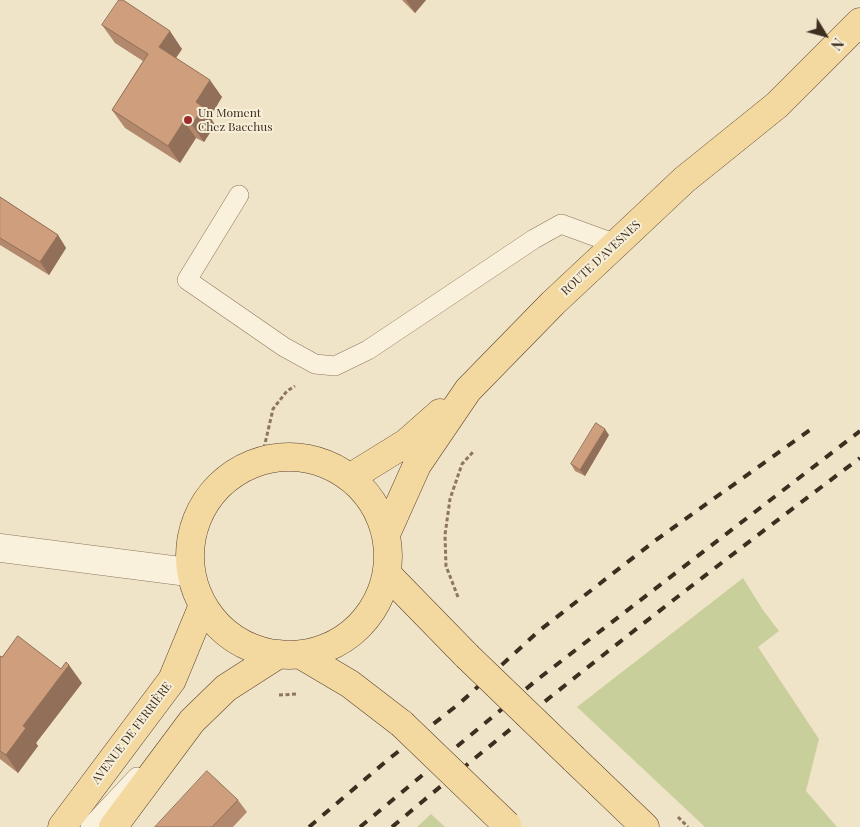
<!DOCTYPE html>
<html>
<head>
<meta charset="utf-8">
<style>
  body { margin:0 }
  #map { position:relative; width:860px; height:827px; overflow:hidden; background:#f0e4c8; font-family:"Playfair Display",serif }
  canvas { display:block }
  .north { position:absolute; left:800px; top:10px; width:50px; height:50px; -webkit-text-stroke:4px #f7eed8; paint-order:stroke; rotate:127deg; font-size:14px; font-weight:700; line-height:20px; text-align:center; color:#3d2e20 }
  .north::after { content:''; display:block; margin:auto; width:18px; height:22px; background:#3d2e20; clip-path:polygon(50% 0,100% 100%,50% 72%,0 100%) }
</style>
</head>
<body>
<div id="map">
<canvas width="860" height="827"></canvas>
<div class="north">N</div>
</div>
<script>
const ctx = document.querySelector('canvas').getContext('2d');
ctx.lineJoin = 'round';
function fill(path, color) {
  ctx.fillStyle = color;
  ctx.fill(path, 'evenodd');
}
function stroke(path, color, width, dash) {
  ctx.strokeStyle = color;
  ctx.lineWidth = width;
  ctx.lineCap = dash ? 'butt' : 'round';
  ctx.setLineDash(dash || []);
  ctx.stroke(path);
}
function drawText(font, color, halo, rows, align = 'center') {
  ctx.font = font + ' "Playfair Display",serif';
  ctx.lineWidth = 4;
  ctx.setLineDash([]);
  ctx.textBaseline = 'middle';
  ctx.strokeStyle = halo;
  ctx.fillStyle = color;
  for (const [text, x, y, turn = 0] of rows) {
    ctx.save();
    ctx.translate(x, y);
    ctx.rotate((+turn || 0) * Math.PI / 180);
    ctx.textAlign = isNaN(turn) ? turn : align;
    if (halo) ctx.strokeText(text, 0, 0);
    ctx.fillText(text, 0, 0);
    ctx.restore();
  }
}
const green = new Path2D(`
  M 743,578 L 763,610 L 779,631 L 758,647 L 819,739 L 806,791 L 837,827 L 705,827 L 577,707 Z
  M 431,814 L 445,827 L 417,827 Z`);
const path = new Path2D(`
  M 261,461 L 273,409 L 287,391 L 295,386
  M 458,597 L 446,566 L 445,535 L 450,499 L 462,464 L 473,452
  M 279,695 L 298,694
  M 678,817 L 688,827`);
const service = new Path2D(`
  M 239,195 L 187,280 L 284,347 L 315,364 L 335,366 L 368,350 L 534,239 L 561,224 L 616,244
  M 90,827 L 137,777`);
const minor = new Path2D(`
  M 0,548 L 188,572`);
const primary = new Path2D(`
  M190 556a99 99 0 1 1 198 0a99 99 0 1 1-198 0Z
  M 351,477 L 406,443 L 440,413
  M 387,532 L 417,465 L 468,390 L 553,303 L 616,244 L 684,180 L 777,105 L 860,22
  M 387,574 L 467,656
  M 301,655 L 350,684 L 402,724
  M 574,759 L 645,827
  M 62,827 L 172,680 L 203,605
  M 113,827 L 192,721 L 226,688 L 279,654`);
const rail = new Path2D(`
  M 309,827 L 390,758 L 460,703 L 540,630 L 656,540 L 810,430
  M 360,827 L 538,679 L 860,431
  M 392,827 C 544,699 701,577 860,458`);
const primaryBridge = new Path2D(`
  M 467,656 L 574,759
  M 402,724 L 507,825`);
const wall = new Path2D(`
  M 402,0 L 426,0 L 415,13 Z
  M 102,25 L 182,49 L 176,58 L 222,97 L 210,117 L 215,125 L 204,142 L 196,138 L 180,163 L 125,128 L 112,110 L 143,61 L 115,43 Z
  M 0,197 L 58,235 L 66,248 L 49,275 L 0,245 Z
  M 609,435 L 585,476 L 575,471 L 571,464 Z
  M 0,656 L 2,657 L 61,669 L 82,683 L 36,743 L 38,746 L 18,773 L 0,759 Z
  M 238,800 L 247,812 L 233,827 L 155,827 Z`);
const shadedWall = new Path2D(`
  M 406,0 L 426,0 L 415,13 Z
  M 170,31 L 182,49 L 171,65 L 159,47 Z
  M 210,80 L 222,97 L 210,117 L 215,125 L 204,142 L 192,125 L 196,102 Z
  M 184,121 L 196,138 L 180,163 L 168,146 Z
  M 58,235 L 66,248 L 49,275 L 40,262 Z
  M 605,429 L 609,435 L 585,476 L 580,470 Z
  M 69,665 L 82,683 L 36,743 L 38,746 L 18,773 L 6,755 L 23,726 Z`);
const building = new Path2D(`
  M 119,0 L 123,0 L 170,31 L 159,47 L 210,80 L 196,102 L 203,107 L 192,125 L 184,121 L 168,146 L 112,110 L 148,54 L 102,25 Z
  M 0,197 L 58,235 L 40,262 L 0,238 Z
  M 596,423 L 605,429 L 580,470 L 571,464 Z
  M 18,636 L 61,669 L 66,662 L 69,665 L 23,726 L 26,728 L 6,755 L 0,751 L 0,656 L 2,657 Z
  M 207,771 L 238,800 L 212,827 L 155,827 Z`);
const markers = [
  [188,120,5,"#9e2a2b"]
];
const poiNames = [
  ["Un Moment",198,113],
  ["Chez Bacchus",198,127]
];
const streetNames = [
  ["ROUTE D'AVESNES",601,258,-43],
  ["AVENUE DE FERRIÈRE",132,733,-53]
];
fill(green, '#c9cf9b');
stroke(service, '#8d765c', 20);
stroke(minor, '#8d765c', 29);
stroke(primary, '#5b4430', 29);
stroke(path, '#8d765c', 3, [4, 2.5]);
stroke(service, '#faf1dc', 19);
stroke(minor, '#faf1dc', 28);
stroke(primary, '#f3d9a0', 28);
stroke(rail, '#3d2e20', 4, [9, 9]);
stroke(primaryBridge, '#5b4430', 29, []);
stroke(primaryBridge, '#f3d9a0', 28);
fill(wall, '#b2896c');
fill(shadedWall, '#916f58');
fill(building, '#cf9f7d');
stroke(building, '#916f58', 1);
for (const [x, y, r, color] of markers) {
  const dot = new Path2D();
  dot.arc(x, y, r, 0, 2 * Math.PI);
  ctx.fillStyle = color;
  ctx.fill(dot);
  stroke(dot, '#f7eed8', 2);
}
drawText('12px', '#3d2e20', '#f7eed8', poiNames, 'left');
drawText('12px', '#3d2e20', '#f7eed8', streetNames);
</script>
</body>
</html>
